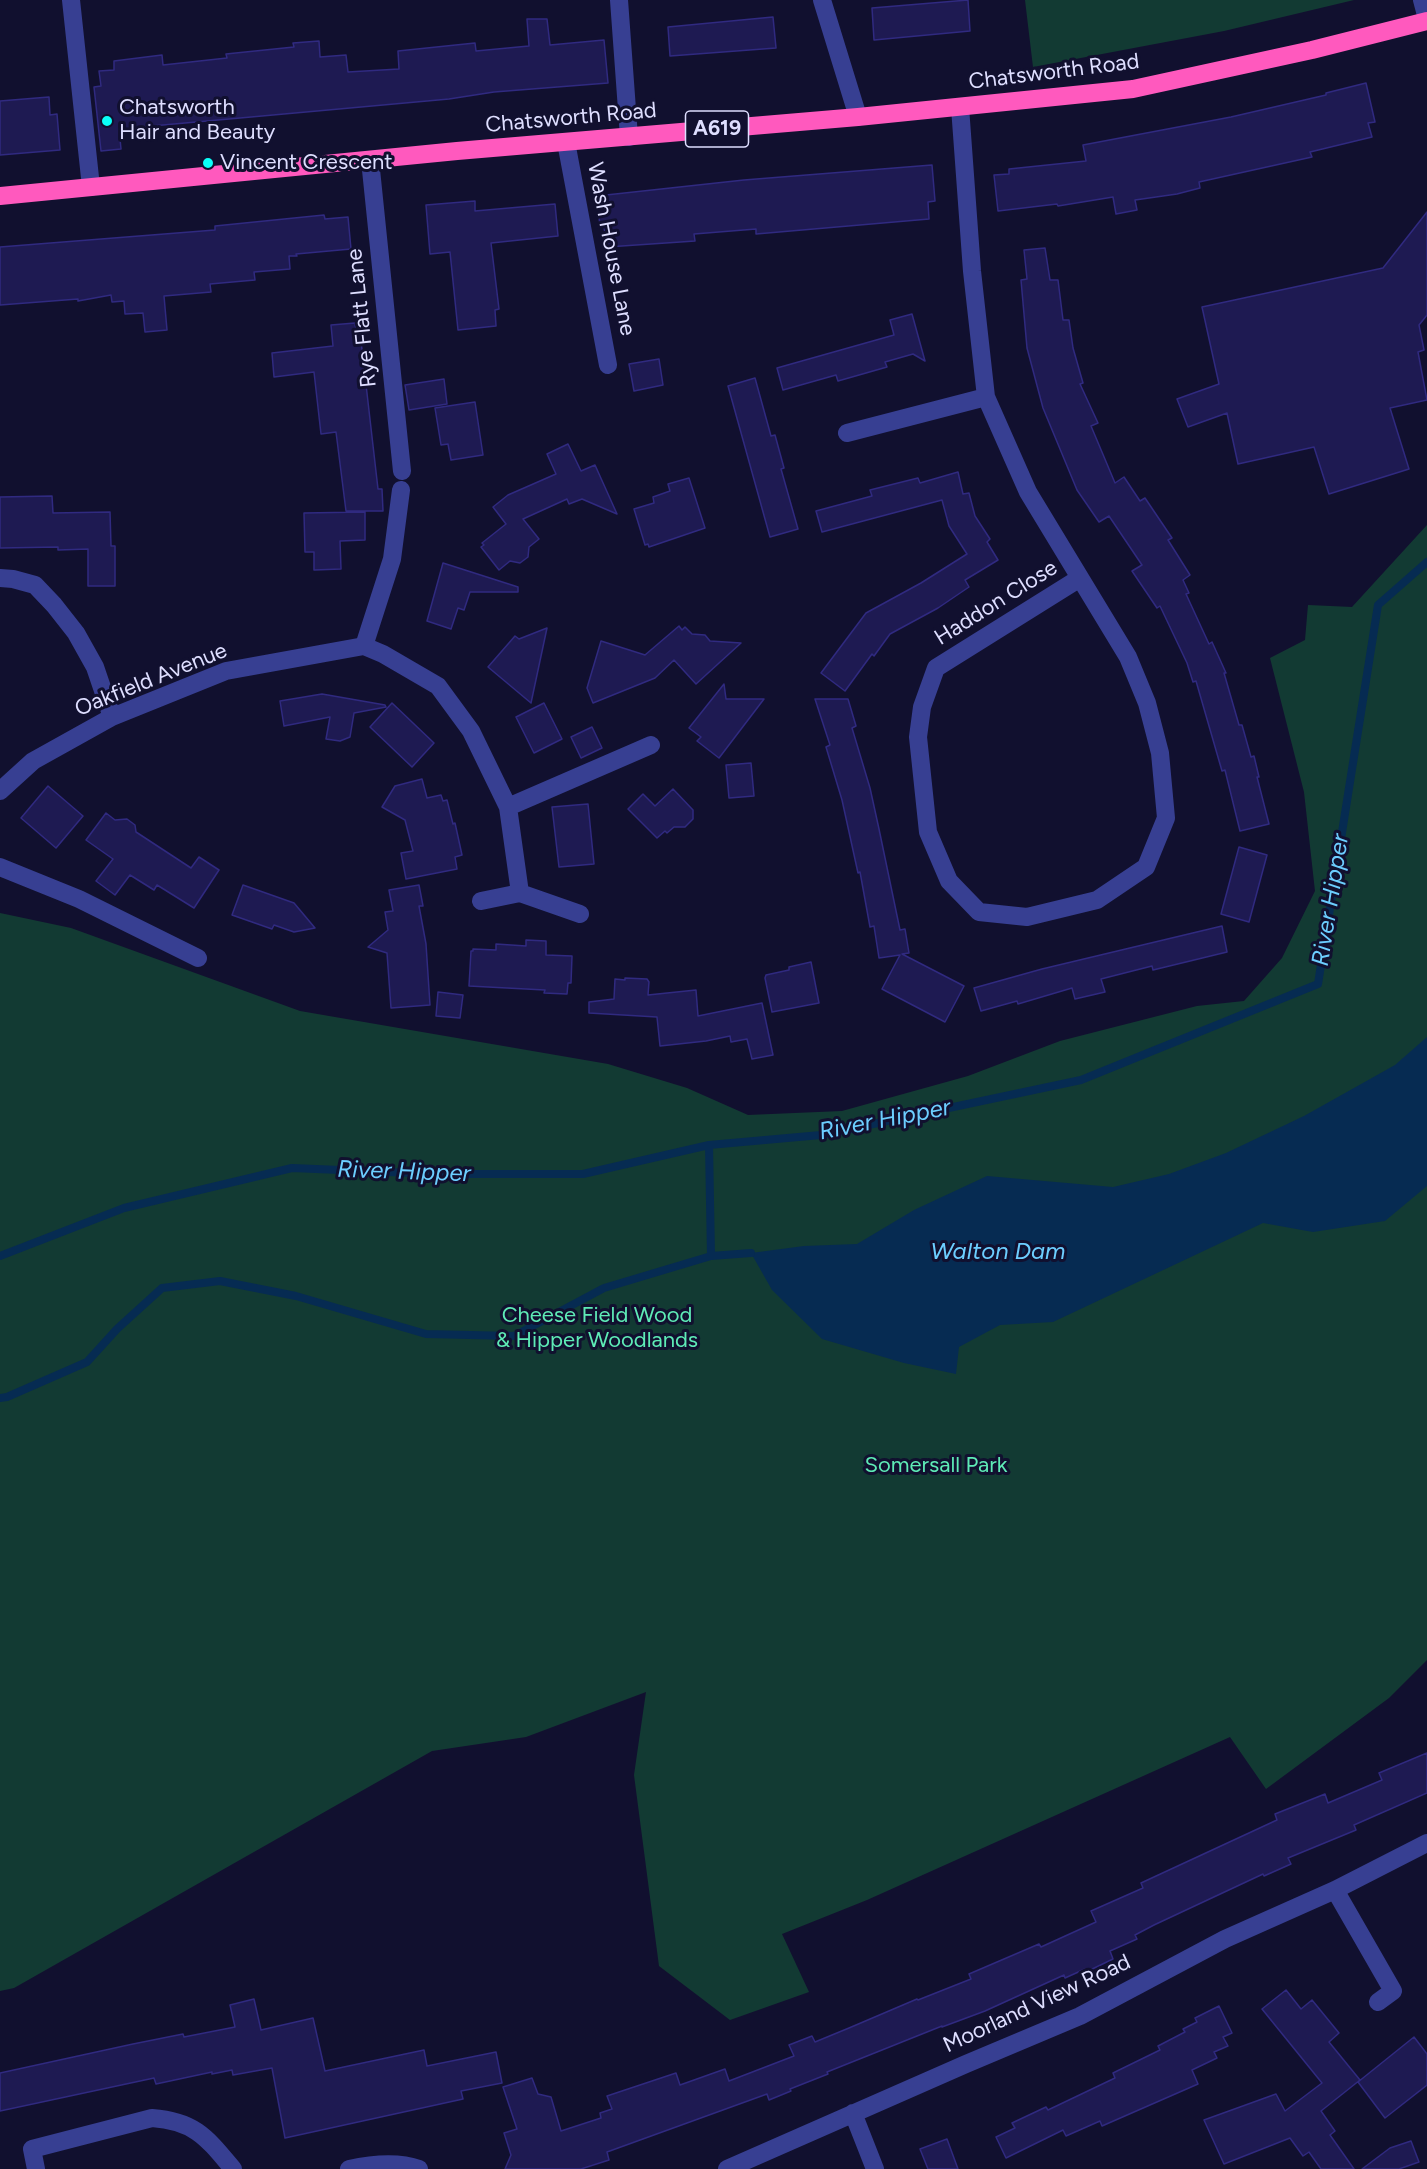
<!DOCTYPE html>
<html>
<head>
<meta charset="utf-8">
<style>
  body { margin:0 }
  canvas { display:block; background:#11102f }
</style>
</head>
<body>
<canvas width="1427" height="2169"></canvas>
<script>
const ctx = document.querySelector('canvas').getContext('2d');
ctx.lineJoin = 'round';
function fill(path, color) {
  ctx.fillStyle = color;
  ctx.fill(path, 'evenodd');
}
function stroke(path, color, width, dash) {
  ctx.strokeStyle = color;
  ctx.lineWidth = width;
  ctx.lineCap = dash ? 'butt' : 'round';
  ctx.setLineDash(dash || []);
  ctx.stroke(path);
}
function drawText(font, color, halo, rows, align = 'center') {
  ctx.font = font + ' Figtree,sans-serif';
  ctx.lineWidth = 6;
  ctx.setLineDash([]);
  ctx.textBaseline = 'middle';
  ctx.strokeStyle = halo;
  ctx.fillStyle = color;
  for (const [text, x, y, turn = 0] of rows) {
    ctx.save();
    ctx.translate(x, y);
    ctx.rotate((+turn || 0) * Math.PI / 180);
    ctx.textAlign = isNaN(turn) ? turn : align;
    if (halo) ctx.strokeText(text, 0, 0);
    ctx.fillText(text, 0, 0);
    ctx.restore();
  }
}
const green = new Path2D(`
  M 1025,0 L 1354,0 L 1224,31 L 1033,67 Z
  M 1427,525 L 1427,1660 L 1389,1698 L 1266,1789 L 1230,1737 L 867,1900 L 782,1934 L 809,1992 L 730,2020 L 659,1966 L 634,1775 L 646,1692 L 526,1737 L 432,1751 L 14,1988 L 0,1991 L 0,913 L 71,928 L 300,1011 L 608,1064 L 687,1088 L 748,1115 L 842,1111 L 968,1076 L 1060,1041 L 1197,1006 L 1244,1001 L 1282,958 L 1315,891 L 1304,792 L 1270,658 L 1305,640 L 1308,605 L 1352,607 Z`);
const water = new Path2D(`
  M 1427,1037 L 1427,1186 L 1385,1221 L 1313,1232 L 1263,1223 L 1053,1322 L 1000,1325 L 959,1347 L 956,1374 L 904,1363 L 822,1339 L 772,1290 L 751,1253 L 804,1246 L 857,1244 L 914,1210 L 987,1176 L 1113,1187 L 1169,1174 L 1226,1153 L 1304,1116 L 1395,1065 Z`);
const stream = new Path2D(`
  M 709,1145 L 711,1256
  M 0,1256 L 124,1208 L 292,1168 L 436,1174 L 583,1174 L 709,1145 L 821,1135 L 1081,1080 L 1318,984 L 1378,605 L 1427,562
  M 0,1398 L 7,1397 L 87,1362 L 117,1329 L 162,1288 L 220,1281 L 296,1296 L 426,1334 L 514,1336 L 604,1288 L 711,1256 L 751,1253`);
const building = new Path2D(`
  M 968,0 L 970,31 L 874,40 L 872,8 Z
  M 773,17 L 776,48 L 670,56 L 668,27 Z
  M 527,19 L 547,19 L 550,45 L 604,40 L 608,83 L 494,92 L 449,99 L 119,129 L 121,149 L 101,151 L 94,87 L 101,86 L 99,71 L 114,70 L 114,61 L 162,55 L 163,65 L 227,58 L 226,54 L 294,47 L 293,43 L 319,41 L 320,57 L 346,55 L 348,72 L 399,69 L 398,51 L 475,43 L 476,51 L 529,46 Z
  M 1366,83 L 1375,122 L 1368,123 L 1372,137 L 1310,152 L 1312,157 L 1199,182 L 1200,188 L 1177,194 L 1135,200 L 1137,210 L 1116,214 L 1113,197 L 1058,206 L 1057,204 L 998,211 L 994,175 L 1009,174 L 1009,169 L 1086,161 L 1083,145 L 1231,117 L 1326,95 L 1326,93 Z
  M 49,97 L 50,115 L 57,114 L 60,150 L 0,155 L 0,101 Z
  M 932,165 L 935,201 L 928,202 L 929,219 L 756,234 L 756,229 L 694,234 L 695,241 L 607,247 L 604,227 L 600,227 L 597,196 L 744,180 Z
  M 475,201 L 475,211 L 555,204 L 558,236 L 491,243 L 499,309 L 495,310 L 496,326 L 458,330 L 450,252 L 430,254 L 426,205 Z
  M 1427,212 L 1427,315 L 1419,325 L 1424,350 L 1418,352 L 1427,400 L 1390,408 L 1409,469 L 1329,494 L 1314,447 L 1238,464 L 1227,413 L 1188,427 L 1177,399 L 1219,384 L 1202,307 L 1383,268 Z
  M 324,215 L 325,219 L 348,217 L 351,249 L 296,254 L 297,256 L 289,256 L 290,269 L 254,272 L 255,280 L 210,284 L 211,292 L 164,296 L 167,330 L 145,332 L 143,313 L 125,314 L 124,301 L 112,302 L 111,295 L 78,301 L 78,299 L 0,305 L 0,247 L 215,230 L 215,226 Z
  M 1045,248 L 1050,280 L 1058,280 L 1063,320 L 1069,320 L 1073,348 L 1083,383 L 1080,384 L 1098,423 L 1091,426 L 1115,483 L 1124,477 L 1140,501 L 1145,498 L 1172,538 L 1168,540 L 1190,575 L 1183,580 L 1189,593 L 1186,594 L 1209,644 L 1212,642 L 1226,673 L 1224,673 L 1239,725 L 1242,725 L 1251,757 L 1254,756 L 1259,777 L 1257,777 L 1269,824 L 1240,831 L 1225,770 L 1222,771 L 1196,681 L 1193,682 L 1187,663 L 1160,606 L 1157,608 L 1132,571 L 1142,565 L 1109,516 L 1099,522 L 1077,490 L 1043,408 L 1027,348 L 1021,280 L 1027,279 L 1024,250 Z
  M 912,314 L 925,361 L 913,354 L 885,362 L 887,367 L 838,381 L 836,375 L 783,390 L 777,368 L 894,335 L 890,320 Z
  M 355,323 L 357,341 L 361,341 L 378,489 L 382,489 L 383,511 L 346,511 L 336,432 L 321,434 L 314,372 L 274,377 L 272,353 L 333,346 L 331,325 Z
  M 659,359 L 663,385 L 634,391 L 629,364 Z
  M 755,378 L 771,436 L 775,435 L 784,468 L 781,469 L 798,529 L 770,537 L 728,386 Z
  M 444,379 L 447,404 L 409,410 L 405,385 Z
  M 475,402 L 483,455 L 451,460 L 448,444 L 441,445 L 435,408 Z
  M 568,444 L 581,471 L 595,465 L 617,514 L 582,499 L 569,504 L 567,499 L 523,519 L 539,539 L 529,547 L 528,557 L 520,563 L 510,561 L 499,570 L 481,547 L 484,545 L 482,543 L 506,524 L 493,507 L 508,495 L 556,474 L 547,454 Z
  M 958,472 L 963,494 L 969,493 L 975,516 L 990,539 L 987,542 L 998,560 L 965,580 L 969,587 L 938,608 L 890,634 L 874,656 L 872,654 L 845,691 L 821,673 L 866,613 L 921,583 L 967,554 L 949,526 L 942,500 L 822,532 L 816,511 L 872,496 L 870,490 L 918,478 L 920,483 Z
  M 689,478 L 705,528 L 649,547 L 648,544 L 645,545 L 634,509 L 654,503 L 653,497 L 670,491 L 668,484 Z
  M 52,496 L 53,513 L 110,512 L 111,546 L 115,546 L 115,586 L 88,586 L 88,549 L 58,550 L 58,547 L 0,548 L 0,497 Z
  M 365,512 L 365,540 L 340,541 L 341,569 L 314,570 L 314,552 L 305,552 L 304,513 Z
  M 443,563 L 518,587 L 518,592 L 470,592 L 464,610 L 458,608 L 451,629 L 427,621 Z
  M 679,626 L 682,630 L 685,627 L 692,634 L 705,635 L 710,641 L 741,643 L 696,684 L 674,660 L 655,678 L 593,703 L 587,688 L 601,641 L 645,655 Z
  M 547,628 L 531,703 L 488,667 L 515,636 L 519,639 Z
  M 724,684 L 726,699 L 764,699 L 719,758 L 697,741 L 701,737 L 689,728 Z
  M 322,694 L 385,705 L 386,707 L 354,713 L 350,737 L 340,741 L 326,739 L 330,717 L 284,726 L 280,701 Z
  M 815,699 L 848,699 L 856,726 L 852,728 L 870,788 L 879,829 L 900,930 L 905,929 L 909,953 L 902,954 L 964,986 L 945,1022 L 882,989 L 900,955 L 879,958 L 874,926 L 870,927 L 860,872 L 858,873 L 842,800 L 826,747 L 830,745 Z
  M 392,703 L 434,743 L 412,767 L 370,727 Z
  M 544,703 L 562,739 L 534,753 L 516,717 Z
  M 592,727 L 602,748 L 581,758 L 571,737 Z
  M 751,763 L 754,796 L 729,798 L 726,765 Z
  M 422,779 L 427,798 L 441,795 L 443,801 L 447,800 L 453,824 L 455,823 L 462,855 L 455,857 L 457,869 L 406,879 L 401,853 L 413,851 L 405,820 L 382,807 L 395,786 Z
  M 48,786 L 83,816 L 56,848 L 21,818 Z
  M 673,789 L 693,810 L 693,819 L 685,827 L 674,827 L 667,833 L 665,831 L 657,838 L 628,809 L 643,794 L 655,806 Z
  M 588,804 L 594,864 L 559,867 L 552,807 Z
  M 106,813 L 115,820 L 127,819 L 135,825 L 136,832 L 191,868 L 199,857 L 219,870 L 194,908 L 157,885 L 154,890 L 130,875 L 115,895 L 96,881 L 113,859 L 86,840 Z
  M 1239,847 L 1267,855 L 1249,922 L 1221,914 Z
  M 243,885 L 294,903 L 315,928 L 294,932 L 274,925 L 272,929 L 232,915 Z
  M 419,885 L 423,906 L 419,906 L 426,944 L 430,1005 L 391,1008 L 387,953 L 368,947 L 388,930 L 385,912 L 393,911 L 389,890 Z
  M 1222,926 L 1227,952 L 1153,970 L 1152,966 L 1101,979 L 1105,992 L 1075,999 L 1072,988 L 1018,1004 L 1017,1001 L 981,1011 L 974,988 L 1042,969 Z
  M 526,940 L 546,941 L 546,955 L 572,956 L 571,983 L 568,983 L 567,994 L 544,993 L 545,990 L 469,986 L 471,951 L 473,951 L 473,949 L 496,950 L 496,944 L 526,946 Z
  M 811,962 L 819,1003 L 772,1012 L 765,978 L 766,975 L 789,970 L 789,967 Z
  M 625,978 L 647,979 L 649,982 L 648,995 L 696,990 L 698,1016 L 762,1003 L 773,1055 L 752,1059 L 747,1039 L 731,1042 L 730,1036 L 706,1041 L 660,1046 L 657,1017 L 589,1013 L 589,1002 L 614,999 L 615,979 L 625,980 Z
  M 438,992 L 463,995 L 460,1018 L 436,1016 Z
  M 1427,1753 L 1427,1793 L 1354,1825 L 1356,1830 L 1288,1858 L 1291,1864 L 1264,1876 L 1263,1874 L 1154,1925 L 1135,1935 L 1137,1939 L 1110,1951 L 1113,1959 L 1086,1972 L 1085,1969 L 1065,1978 L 1064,1975 L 985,2011 L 942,2027 L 942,2026 L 827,2072 L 828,2074 L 790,2089 L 791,2091 L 769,2100 L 767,2094 L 607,2152 L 609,2160 L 581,2169 L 505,2169 L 511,2155 L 504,2133 L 517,2129 L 503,2087 L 532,2078 L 538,2094 L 551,2097 L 561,2131 L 601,2118 L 600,2113 L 612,2109 L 607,2096 L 676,2073 L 680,2085 L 725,2069 L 729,2081 L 794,2056 L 789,2045 L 812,2036 L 815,2042 L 849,2028 L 917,1999 L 918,2000 L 971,1979 L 969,1974 L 1039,1944 L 1041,1947 L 1096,1922 L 1091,1911 L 1143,1888 L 1141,1883 L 1277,1820 L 1275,1814 L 1325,1794 L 1328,1803 L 1382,1780 L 1379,1773 Z
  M 1286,1990 L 1301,2009 L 1312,2000 L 1339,2033 L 1329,2042 L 1360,2080 L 1321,2111 L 1335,2131 L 1330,2135 L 1354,2169 L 1321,2169 L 1309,2152 L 1303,2156 L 1290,2138 L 1224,2164 L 1204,2120 L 1276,2094 L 1285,2111 L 1322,2083 L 1262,2009 Z
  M 254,1999 L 261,2030 L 313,2018 L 325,2071 L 424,2050 L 427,2066 L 496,2052 L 502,2083 L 461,2091 L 463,2099 L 285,2138 L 272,2068 L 233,2075 L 232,2070 L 212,2074 L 212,2072 L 156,2084 L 154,2078 L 0,2111 L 0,2073 L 133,2044 L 183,2034 L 184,2037 L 235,2027 L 230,2005 Z
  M 1219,2006 L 1232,2033 L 1223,2037 L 1228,2046 L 1214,2052 L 1217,2058 L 1192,2070 L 1198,2084 L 1102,2126 L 1100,2121 L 1066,2136 L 1063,2130 L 1006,2158 L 996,2137 L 1015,2128 L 1012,2123 L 1046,2107 L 1048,2110 L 1115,2078 L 1113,2073 L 1160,2050 L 1158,2046 L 1185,2032 L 1183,2029 L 1197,2022 L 1195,2018 Z
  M 1414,2037 L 1427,2054 L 1427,2085 L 1385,2118 L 1358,2082 Z
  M 947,2139 L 958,2169 L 928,2169 L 920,2149 Z
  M 1411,2141 L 1419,2162 L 1399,2169 L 1362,2169 L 1390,2148 Z`);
const minor = new Path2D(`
  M 71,0 L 91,187
  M 619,0 L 629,137
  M 822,0 L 858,117
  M 1422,0 L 1427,19
  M 960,107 L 972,271 L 986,397 L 1028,492 L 1128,657 L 1147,703 L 1160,753 L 1166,818 L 1146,867 L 1097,900 L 1027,917 L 979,912 L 949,881 L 928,832 L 918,737 L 922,707 L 936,668 L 1080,578
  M 566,142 L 608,365
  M 370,160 L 402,471
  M 847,433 L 986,397
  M 0,578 L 13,579 L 35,585 L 54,605 L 76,633 L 95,667 L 112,717
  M 364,646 L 392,559 L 401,490
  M 0,791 L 33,761 L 112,717 L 226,671 L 364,646 L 383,654 L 438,686 L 471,731 L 508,807 L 520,893 L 580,914
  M 508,807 L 651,745
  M 0,867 L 79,899 L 198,958
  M 481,901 L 520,893
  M 1335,1890 L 1393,1991 L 1378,2002
  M 853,2113 L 875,2169
  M 36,2169 L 32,2149 L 152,2118 C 195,2121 207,2138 233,2169
  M 349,2169 C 372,2164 397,2161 419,2169
  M 727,2169 L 966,2064 L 1080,2016 L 1225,1939 L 1335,1890 L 1427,1843`);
const highway = new Path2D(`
  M 0,196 L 457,151 L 858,117 L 1133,89 L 1312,50 L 1427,21`);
const markers = [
  [107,121,6,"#0afff8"],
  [208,163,6,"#0afff8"]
];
const shields = [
  [717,129,63]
];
const shieldNames = [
  ["A619",717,129]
];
const streetNames = [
  ["Chatsworth Road",1054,72,-7],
  ["Chatsworth Road",571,118,-5],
  ["Wash House Lane",611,249,79],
  ["Rye Flatt Lane",362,318,-96],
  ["Haddon Close",996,603,-32],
  ["Oakfield Avenue",151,680,-22],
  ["Moorland View Road",1037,2004,-25]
];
const poiNames = [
  ["Chatsworth",119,108],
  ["Hair and Beauty",119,133],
  ["Vincent Crescent",220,163]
];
const parkNames = [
  ["Cheese Field Wood",597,1316],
  ["& Hipper Woodlands",597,1341],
  ["Somersall Park",936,1466]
];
const waterNames = [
  ["River Hipper",1331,900,-81],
  ["River Hipper",885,1120,-11],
  ["River Hipper",404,1172,2],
  ["Walton Dam",998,1252]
];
fill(green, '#123a33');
fill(water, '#062b52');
stroke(stream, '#062b52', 8);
fill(building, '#1e1a52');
stroke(building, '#302a80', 1.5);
stroke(minor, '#373f92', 18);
stroke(highway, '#ff59be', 18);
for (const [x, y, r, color] of markers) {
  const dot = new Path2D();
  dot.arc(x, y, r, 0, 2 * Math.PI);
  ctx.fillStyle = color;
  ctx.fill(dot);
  stroke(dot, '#11102f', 2);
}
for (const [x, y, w] of shields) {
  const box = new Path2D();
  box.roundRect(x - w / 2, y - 18, w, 36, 4.5);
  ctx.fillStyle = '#11102f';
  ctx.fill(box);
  stroke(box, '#dedeff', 1.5);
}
drawText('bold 21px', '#dedeff', null, shieldNames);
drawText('22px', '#dedeff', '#11102f', streetNames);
drawText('22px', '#dedeff', '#11102f', poiNames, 'left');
drawText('22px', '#5eebb6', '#11102f', parkNames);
drawText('italic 24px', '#6cceff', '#11102f', waterNames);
</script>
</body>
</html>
